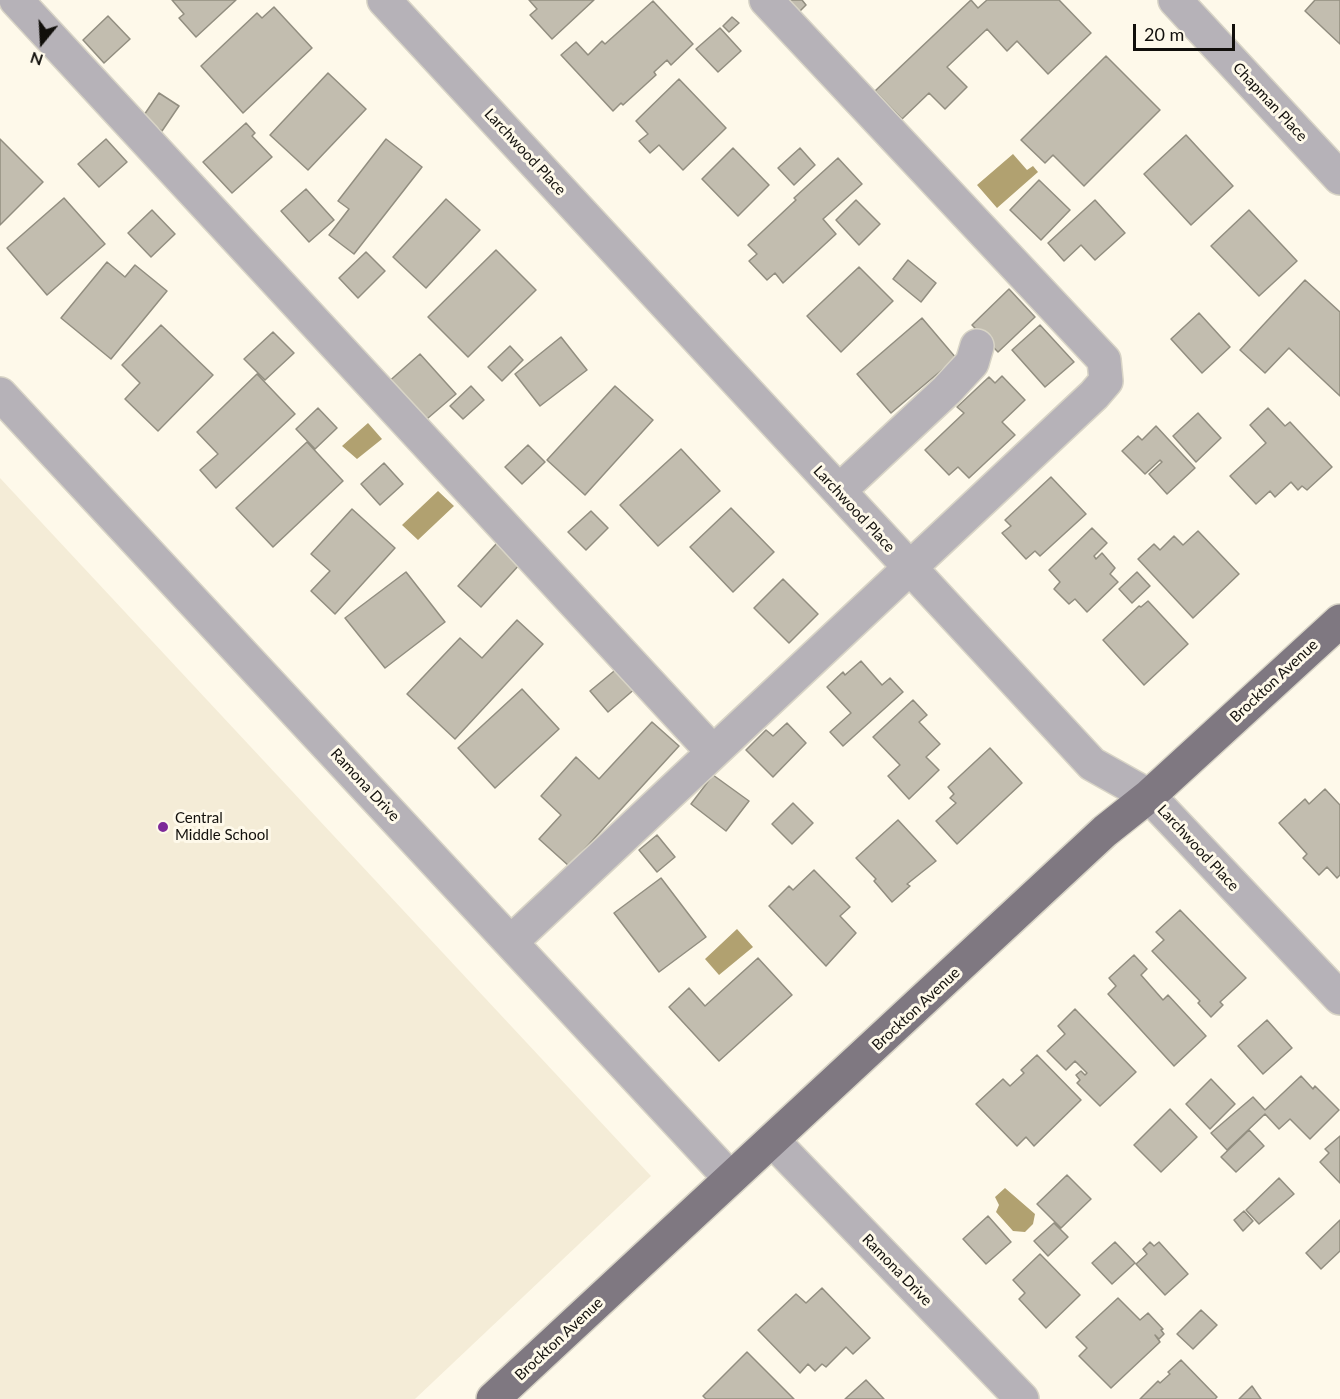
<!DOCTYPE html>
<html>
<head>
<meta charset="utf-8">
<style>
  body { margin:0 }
  #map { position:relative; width:1340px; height:1399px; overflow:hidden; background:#fef9ea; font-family:Lato,sans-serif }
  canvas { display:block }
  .north { position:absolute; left:12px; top:12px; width:60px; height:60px; -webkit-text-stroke:4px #fef9ea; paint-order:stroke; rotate:198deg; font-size:16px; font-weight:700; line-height:24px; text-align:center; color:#110f0b }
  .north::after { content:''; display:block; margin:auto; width:21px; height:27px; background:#110f0b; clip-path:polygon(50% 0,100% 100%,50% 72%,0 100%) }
  .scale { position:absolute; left:1133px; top:24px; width:102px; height:27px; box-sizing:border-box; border:3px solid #110f0b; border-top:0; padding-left:8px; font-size:18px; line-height:21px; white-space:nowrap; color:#110f0b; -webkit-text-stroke:4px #fef9ea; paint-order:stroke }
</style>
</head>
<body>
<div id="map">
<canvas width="1340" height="1399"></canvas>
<div class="north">N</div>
<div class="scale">20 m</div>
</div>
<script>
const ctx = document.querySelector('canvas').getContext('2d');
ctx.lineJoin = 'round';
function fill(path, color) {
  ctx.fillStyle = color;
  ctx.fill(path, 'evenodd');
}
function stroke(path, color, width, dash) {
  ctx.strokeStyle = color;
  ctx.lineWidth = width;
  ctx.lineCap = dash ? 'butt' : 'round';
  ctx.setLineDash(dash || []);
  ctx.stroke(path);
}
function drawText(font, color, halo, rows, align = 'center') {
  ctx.font = font + ' Lato,sans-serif';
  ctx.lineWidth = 6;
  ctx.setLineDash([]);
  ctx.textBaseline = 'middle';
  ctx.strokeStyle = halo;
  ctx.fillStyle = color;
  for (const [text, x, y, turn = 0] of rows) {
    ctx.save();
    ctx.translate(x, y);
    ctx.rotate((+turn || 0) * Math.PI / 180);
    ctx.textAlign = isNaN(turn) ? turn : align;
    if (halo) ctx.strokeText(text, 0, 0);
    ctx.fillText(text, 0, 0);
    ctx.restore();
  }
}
const built = new Path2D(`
  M 0,478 L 651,1176 L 415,1399 L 0,1399 Z`);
const water = new Path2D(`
  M 1013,154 L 1027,170 L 1033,166 L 1038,172 L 997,208 L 977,185 Z
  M 368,423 L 382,439 L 357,459 L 342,446 Z
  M 438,491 L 454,506 L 418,540 L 402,525 Z
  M 737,929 L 753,947 L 719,975 L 705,959 Z
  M 1005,1188 L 1035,1214 L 1033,1224 L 1025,1232 L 1013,1231 L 996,1212 L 999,1205 L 995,1197 Z`);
const building = new Path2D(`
  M 172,0 L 236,0 L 196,37 L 179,18 L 184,14 Z
  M 529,0 L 594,0 L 552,39 L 530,15 L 537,9 Z
  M 775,0 L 802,0 L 806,5 L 792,19 Z
  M 971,0 L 978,8 L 987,0 L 1059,0 L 1091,33 L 1048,74 L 1017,41 L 1007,51 L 987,29 L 947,67 L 967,87 L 945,109 L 929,93 L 902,119 L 875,91 Z
  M 1315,0 L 1340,0 L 1340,44 L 1305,11 Z
  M 653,1 L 693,44 L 671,65 L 667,60 L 654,72 L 656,75 L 623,105 L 621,103 L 613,111 L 561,55 L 576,42 L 588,55 L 602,41 L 605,44 Z
  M 274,7 L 312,48 L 243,113 L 201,66 L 257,13 L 262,18 Z
  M 108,16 L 130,39 L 104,63 L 83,40 Z
  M 732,17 L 739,23 L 729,32 L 723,26 Z
  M 720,28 L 741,51 L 718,72 L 696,49 Z
  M 1106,56 L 1160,110 L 1084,186 L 1053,155 L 1045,163 L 1021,140 Z
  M 328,73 L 366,109 L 308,170 L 270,135 Z
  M 679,79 L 726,128 L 683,170 L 659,145 L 650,153 L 639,141 L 648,134 L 636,121 Z
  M 159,93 L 179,106 L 162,131 L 142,118 Z
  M 246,123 L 255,133 L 252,136 L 272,157 L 232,193 L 203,162 Z
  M 1186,135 L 1233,186 L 1191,225 L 1144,174 Z
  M 0,139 L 43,182 L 0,225 Z
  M 106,139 L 127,162 L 99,187 L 78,164 Z
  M 386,139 L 422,167 L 354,254 L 329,235 L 349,209 L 338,201 Z
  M 733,148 L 769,185 L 738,216 L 702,179 Z
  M 800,148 L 815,165 L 794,185 L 778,168 Z
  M 838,158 L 862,184 L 823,219 L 836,234 L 783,283 L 775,273 L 767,280 L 749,261 L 757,254 L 748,245 L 796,200 L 794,198 Z
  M 1039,180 L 1070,210 L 1041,240 L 1010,210 Z
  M 306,189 L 334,220 L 309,242 L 281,211 Z
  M 64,198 L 105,244 L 47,295 L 7,248 Z
  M 446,199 L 480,230 L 426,288 L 393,257 Z
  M 856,200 L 880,224 L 859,245 L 836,220 Z
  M 1095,200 L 1125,233 L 1095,260 L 1081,245 L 1064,261 L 1048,243 Z
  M 152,210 L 175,234 L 151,257 L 128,233 Z
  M 1249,210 L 1297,261 L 1259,296 L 1211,246 Z
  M 496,250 L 536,290 L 468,357 L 428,317 Z
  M 366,252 L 385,271 L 358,298 L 339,278 Z
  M 908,260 L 936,283 L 921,302 L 893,279 Z
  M 107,262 L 125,277 L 135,265 L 167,291 L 111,359 L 61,318 Z
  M 859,267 L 893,301 L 841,352 L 807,316 Z
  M 1305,280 L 1340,312 L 1340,396 L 1289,348 L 1265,373 L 1240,350 Z
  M 1009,289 L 1035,317 L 998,352 L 972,325 Z
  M 1199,313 L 1230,347 L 1202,373 L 1171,339 Z
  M 922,318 L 956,358 L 891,413 L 857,374 Z
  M 161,325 L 213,375 L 158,431 L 125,399 L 140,383 L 122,365 Z
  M 1040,325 L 1074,362 L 1045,387 L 1012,350 Z
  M 273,332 L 294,353 L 265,380 L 244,359 Z
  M 561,337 L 587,370 L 540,406 L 515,374 Z
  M 510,346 L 523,360 L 502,381 L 488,367 Z
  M 420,354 L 456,394 L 421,424 L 386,384 Z
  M 257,374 L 295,414 L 216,488 L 200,470 L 218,454 L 197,432 Z
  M 1002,376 L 1025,400 L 1002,422 L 1015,435 L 969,478 L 958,467 L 949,475 L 925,450 L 964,413 L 957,407 L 989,377 L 995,383 Z
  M 471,386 L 484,400 L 463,419 L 450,406 Z
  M 615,386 L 653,420 L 585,495 L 547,460 Z
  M 318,408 L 337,428 L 315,449 L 296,429 Z
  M 1268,408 L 1285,426 L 1290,422 L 1332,467 L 1307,490 L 1302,486 L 1298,490 L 1291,482 L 1275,497 L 1270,491 L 1256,504 L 1230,476 L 1266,443 L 1250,425 Z
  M 1198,413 L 1221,438 L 1196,462 L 1173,436 Z
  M 1156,426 L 1195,468 L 1167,494 L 1149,474 L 1162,462 L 1160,460 L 1145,474 L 1122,451 L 1138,436 L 1142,440 Z
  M 307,442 L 343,481 L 273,547 L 236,508 Z
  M 528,445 L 545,462 L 522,484 L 505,467 Z
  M 681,449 L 720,491 L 658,546 L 620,505 Z
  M 384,463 L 403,484 L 380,505 L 361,484 Z
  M 1051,477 L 1086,514 L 1040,556 L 1035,551 L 1026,559 L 1002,533 L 1011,526 L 1005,520 Z
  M 731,508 L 774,552 L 733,592 L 690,547 Z
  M 352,509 L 395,548 L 335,614 L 311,591 L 330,571 L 311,554 Z
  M 591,511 L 608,528 L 586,550 L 568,532 Z
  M 1092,528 L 1107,543 L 1094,556 L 1096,559 L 1102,553 L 1115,568 L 1110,574 L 1118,582 L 1087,612 L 1075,599 L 1069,604 L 1054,589 L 1060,582 L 1049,570 Z
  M 1198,531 L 1239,574 L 1193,618 L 1138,559 L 1154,544 L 1160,550 L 1174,536 L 1183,545 Z
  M 497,543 L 520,564 L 481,607 L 458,586 Z
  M 406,572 L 445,622 L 385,668 L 345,618 Z
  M 1137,572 L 1150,586 L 1132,603 L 1119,589 Z
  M 783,579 L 818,614 L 789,643 L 754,608 Z
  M 1148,601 L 1188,644 L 1144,685 L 1103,640 L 1139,606 L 1141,607 Z
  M 517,620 L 543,644 L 455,739 L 407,694 L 460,638 L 482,658 Z
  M 861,661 L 882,685 L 890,678 L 903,692 L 843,746 L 830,732 L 851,713 L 827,687 L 843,672 L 845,675 Z
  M 619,667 L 637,687 L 608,712 L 590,691 Z
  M 522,689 L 559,729 L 495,788 L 458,748 Z
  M 913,700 L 927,715 L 919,722 L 940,744 L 926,757 L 939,770 L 909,799 L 888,776 L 900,765 L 873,737 Z
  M 652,722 L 679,746 L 569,866 L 539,839 L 561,815 L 541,796 L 576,757 L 599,779 Z
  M 787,723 L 806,743 L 773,777 L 746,750 L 766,730 L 773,736 Z
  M 990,748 L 1022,783 L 957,844 L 936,821 L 956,803 L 950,798 L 954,794 L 948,787 Z
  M 713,775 L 749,801 L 726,831 L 691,804 Z
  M 1325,789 L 1340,805 L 1340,875 L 1337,878 L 1327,867 L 1319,875 L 1303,858 L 1307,854 L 1279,823 L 1305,799 L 1309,804 Z
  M 793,803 L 813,823 L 792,844 L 772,824 Z
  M 898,820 L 936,861 L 907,884 L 910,886 L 892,902 L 874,881 L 876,879 L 856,858 Z
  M 657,835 L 675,857 L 657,872 L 639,850 Z
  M 814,870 L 850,907 L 840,916 L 856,933 L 826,966 L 769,906 L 789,886 L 793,890 Z
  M 661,878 L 706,937 L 659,972 L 614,913 Z
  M 1180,910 L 1246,978 L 1220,1002 L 1223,1005 L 1211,1017 L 1198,1003 L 1200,1001 L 1152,951 L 1164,940 L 1156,932 Z
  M 1134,955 L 1147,969 L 1141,975 L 1163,1000 L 1168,995 L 1206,1036 L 1174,1066 L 1108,994 L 1116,986 L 1109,978 Z
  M 758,958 L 792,995 L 719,1061 L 669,1007 L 689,988 L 705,1006 Z
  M 1075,1009 L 1136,1072 L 1100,1106 L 1077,1083 L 1080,1080 L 1076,1075 L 1081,1071 L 1085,1075 L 1087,1073 L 1075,1061 L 1066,1070 L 1047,1051 L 1065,1034 L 1058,1026 Z
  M 1267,1020 L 1292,1048 L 1263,1074 L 1238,1046 Z
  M 1037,1055 L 1081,1100 L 1034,1146 L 1026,1137 L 1017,1146 L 976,1104 L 1003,1079 L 1010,1086 L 1024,1073 L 1021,1070 Z
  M 1301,1076 L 1313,1089 L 1315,1086 L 1339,1110 L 1310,1139 L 1290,1119 L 1279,1129 L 1265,1114 L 1227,1150 L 1211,1133 L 1253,1097 L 1265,1110 Z
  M 1211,1079 L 1235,1104 L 1210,1129 L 1186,1104 Z
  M 1170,1109 L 1197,1137 L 1161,1172 L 1134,1145 Z
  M 1249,1130 L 1264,1146 L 1236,1172 L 1221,1157 Z
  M 1340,1136 L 1340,1183 L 1320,1162 L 1329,1153 L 1325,1149 Z
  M 1067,1175 L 1091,1199 L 1061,1228 L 1037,1204 Z
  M 1279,1178 L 1294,1194 L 1259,1224 L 1246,1210 Z
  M 1244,1211 L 1253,1221 L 1243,1231 L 1234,1220 Z
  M 988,1216 L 1011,1242 L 986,1264 L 963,1239 Z
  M 1340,1220 L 1340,1251 L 1321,1269 L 1306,1253 Z
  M 1054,1223 L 1068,1237 L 1048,1256 L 1034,1241 Z
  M 1115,1242 L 1135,1263 L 1112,1284 L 1092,1263 Z
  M 1150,1242 L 1154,1246 L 1159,1242 L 1188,1274 L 1165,1295 L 1136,1264 L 1147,1254 L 1143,1249 Z
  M 1040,1254 L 1080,1295 L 1046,1328 L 1019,1299 L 1025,1293 L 1013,1280 Z
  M 822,1288 L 870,1338 L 853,1354 L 846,1347 L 826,1367 L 822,1364 L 815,1371 L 808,1364 L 800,1373 L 758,1330 L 796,1294 L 806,1303 Z
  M 1118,1298 L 1140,1320 L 1148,1313 L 1163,1329 L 1161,1330 L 1164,1334 L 1159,1339 L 1155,1335 L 1160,1342 L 1111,1388 L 1079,1356 L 1087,1348 L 1076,1337 Z
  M 1201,1310 L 1217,1325 L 1193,1349 L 1177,1334 Z
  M 747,1352 L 794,1399 L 706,1399 L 703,1396 Z
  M 1181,1360 L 1217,1397 L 1215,1399 L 1140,1399 L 1158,1381 L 1160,1383 L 1170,1374 L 1168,1372 Z
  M 866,1380 L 884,1399 L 845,1399 Z
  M 1252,1386 L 1261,1399 L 1239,1399 Z`);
const minor = new Path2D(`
  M 16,0 L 712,751
  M 384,0 L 1092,764 L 1149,796 L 1340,998
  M 1175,0 L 1340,178
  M 0,394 L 730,1178
  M 839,491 L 947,390 L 972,363 L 977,346
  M 511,942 L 1094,395 L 1106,381 L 1104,360 L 766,0
  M 773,1141 L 1022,1399`);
const major = new Path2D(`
  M 493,1399 L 1105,831 L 1149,796 L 1340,621`);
const markers = [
  [163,827,6,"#7d2a99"]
];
const streetNames = [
  ["Chapman Place",1270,102,47],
  ["Larchwood Place",525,152,47],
  ["Larchwood Place",854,509,47],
  ["Brockton Avenue",1274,681,-43],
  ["Ramona Drive",365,785,47],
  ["Larchwood Place",1198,848,47],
  ["Brockton Avenue",916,1009,-43],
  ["Ramona Drive",897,1270,46],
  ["Brockton Avenue",559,1339,-43]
];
const poiNames = [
  ["Central",175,818],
  ["Middle School",175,835]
];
fill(built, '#f4ecd7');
fill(water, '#b1a170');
fill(building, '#c2bdaf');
stroke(building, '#928e80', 1.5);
stroke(minor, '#d8d4c6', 36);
stroke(major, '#d8d4c6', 36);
stroke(minor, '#b6b2b8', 33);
stroke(major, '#7f7881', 33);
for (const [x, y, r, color] of markers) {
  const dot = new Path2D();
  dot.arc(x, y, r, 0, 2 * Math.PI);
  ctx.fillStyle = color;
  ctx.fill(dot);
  stroke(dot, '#fef9ea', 2);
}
drawText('15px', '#110f0b', '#fef9ea', streetNames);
drawText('15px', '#110f0b', '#fef9ea', poiNames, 'left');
</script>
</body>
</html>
